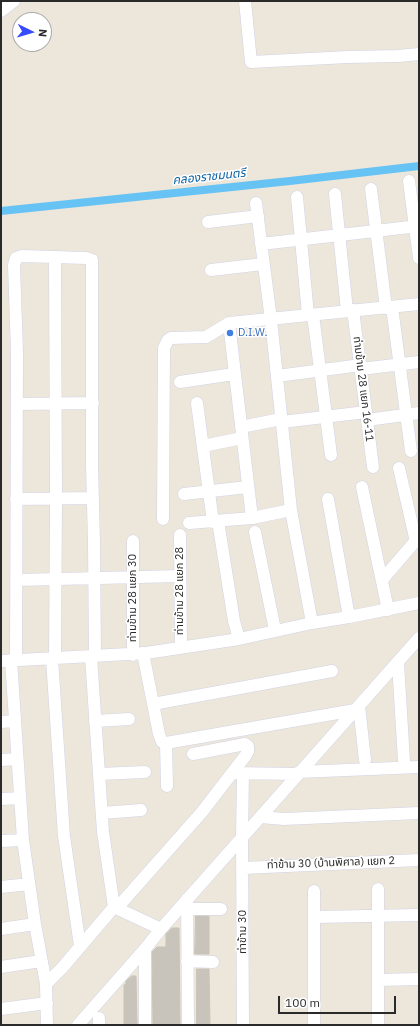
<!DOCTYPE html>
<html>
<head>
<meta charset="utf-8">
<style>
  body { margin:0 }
  #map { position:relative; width:420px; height:1026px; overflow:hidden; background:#ede7db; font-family:"IBM Plex Sans",sans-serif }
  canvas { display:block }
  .frame { position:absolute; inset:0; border:2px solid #2a2a2a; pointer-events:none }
  .north { position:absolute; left:12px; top:12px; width:40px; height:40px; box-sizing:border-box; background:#fff; border:1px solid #aaa; border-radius:50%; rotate:95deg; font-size:11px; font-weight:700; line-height:16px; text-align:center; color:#2a2a2a }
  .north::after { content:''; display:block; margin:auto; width:14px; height:18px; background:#364aff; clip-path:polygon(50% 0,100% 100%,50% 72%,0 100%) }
  .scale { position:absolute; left:278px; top:996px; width:118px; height:18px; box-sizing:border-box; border:2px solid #2a2a2a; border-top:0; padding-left:5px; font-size:12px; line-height:14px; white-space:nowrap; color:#2a2a2a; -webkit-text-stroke:3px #fff; paint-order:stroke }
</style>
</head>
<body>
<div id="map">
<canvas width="420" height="1026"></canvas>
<div class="frame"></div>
<div class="north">N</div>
<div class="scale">100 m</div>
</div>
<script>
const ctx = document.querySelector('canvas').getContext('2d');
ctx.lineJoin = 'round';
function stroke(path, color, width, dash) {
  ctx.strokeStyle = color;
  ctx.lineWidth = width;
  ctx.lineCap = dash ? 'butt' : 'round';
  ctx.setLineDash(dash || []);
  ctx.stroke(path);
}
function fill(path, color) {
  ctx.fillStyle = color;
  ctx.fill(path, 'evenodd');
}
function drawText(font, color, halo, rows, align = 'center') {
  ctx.font = font + ' "IBM Plex Sans","Noto Sans Thai",sans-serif';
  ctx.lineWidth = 3;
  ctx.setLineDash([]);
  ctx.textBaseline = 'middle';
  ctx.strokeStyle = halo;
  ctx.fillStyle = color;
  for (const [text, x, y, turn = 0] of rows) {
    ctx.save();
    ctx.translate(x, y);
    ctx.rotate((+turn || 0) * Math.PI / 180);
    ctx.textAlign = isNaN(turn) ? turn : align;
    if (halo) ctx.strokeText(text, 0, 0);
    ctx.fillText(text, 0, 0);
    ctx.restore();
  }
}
const canal = new Path2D(`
  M 1,211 L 290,181 L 419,166`);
const building = new Path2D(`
  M 196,916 L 209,916 L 209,954 L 195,954 Z
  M 172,928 L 179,928 L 180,1025 L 153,1025 L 152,952 L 157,947 L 166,947 L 166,934 Z
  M 197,969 L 209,969 L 210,1025 L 197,1025 Z
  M 132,976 L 136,976 L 137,1025 L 124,1025 L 124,985 L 126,984 L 126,981 Z`);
const minor = new Path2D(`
  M 245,1 L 251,62 L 348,57 L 398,56 L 419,54
  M 1,11 L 14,1
  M 409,181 L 419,258
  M 371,189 L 386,308
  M 335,194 L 347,311
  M 297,197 L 308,315
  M 208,222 L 258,216
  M 261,244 L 419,226
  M 55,257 L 56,500 L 55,658
  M 211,270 L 263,264
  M 392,307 L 411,451
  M 353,310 L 373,467
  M 313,315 L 331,455
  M 229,323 L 252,518
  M 361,369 L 419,362
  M 277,376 L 361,365
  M 180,382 L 234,374
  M 197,403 L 213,522
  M 17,404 L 93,403
  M 367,420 L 419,413
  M 282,422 L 366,412
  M 241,427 L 281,419
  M 203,446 L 242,438
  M 399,468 L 416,542
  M 362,487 L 388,610
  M 184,494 L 248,487
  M 16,499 L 93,498
  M 328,499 L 349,617
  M 291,510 L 312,623
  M 163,519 L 164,348 L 168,340 L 171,338 L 206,337 L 229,323 L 419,304
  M 218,521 L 234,621 L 239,639
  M 189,523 L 252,518 L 291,510 L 271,320 L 256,203
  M 255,532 L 275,630
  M 180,535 L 181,648
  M 17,580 L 180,576
  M 382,580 L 419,537
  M 143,653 L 159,734 L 162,742 L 166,743 L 355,710
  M 133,655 L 133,541
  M 52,659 L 64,836 L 80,946
  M 11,660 L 23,840 L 35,924 L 46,984 L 47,1025
  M 16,660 L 17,353 L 14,265 L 16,258 L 22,256 L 86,258 L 92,260 L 92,465 L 94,543 L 95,657
  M 1,661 L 146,653 L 239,639 L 312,623 L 349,617 L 419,603
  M 398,663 L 404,761
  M 153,704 L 332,671
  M 359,706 L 365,760
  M 95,721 L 129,719
  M 1,722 L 15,721
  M 166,743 L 167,786
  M 193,754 L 245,744 L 248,746 L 248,751 L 246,755 L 232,773
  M 1,760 L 17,759
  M 299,772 L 419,767
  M 99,774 L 145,772
  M 1,799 L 20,798
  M 102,813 L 141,810
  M 261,817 L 284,819 L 419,813
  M 1,841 L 23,840
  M 243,868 L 419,860
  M 1,887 L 29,884
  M 378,889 L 378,1025
  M 187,899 L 188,1025
  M 114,907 L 161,929
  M 117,908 L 202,812 L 232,773 L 298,774
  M 187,909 L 221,909
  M 315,917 L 419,915
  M 1,929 L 35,924
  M 145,949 L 145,1025
  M 187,961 L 213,962
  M 1,967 L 41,961
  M 378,980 L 419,979
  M 46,984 L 62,968 L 114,907 L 103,832 L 91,657
  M 1,1009 L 47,1003
  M 99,1018 L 99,1025
  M 78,1025 L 145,949 L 161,929 L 419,638
  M 243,1025 L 242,838 L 243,773
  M 314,1025 L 314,891`);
const markers = [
  [230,333,4,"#3f7fe0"]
];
const shopNames = [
  ["D.I.W.",238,333]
];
const streetNames = [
  ["ท่ามข้าม 28 แยก 16-11",363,389,83],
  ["ท่ามข้าม 28 แยก 28",180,591,-90],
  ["ท่ามข้าม 28 แยก 30",133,598,-90],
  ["ท่าข้าม 30 (บ้านพิศาล) แยก 2",331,863,-2],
  ["ท่าข้าม 30",243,932,-90]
];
const waterNames = [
  ["คลองราชมนตรี",209,177,-6]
];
stroke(canal, '#68c3f5', 8);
fill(building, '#c8c4bb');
stroke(building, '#c8c3b5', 1);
stroke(minor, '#d0d2e4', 13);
stroke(minor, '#fff', 12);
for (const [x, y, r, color] of markers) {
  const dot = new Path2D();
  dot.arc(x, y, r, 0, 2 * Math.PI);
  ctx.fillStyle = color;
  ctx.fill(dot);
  stroke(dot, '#fff', 1.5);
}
drawText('11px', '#366cbe', '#fff', shopNames, 'left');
drawText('11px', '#2a2a2a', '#fff', streetNames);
drawText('italic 12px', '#065fa2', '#fff', waterNames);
</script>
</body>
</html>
